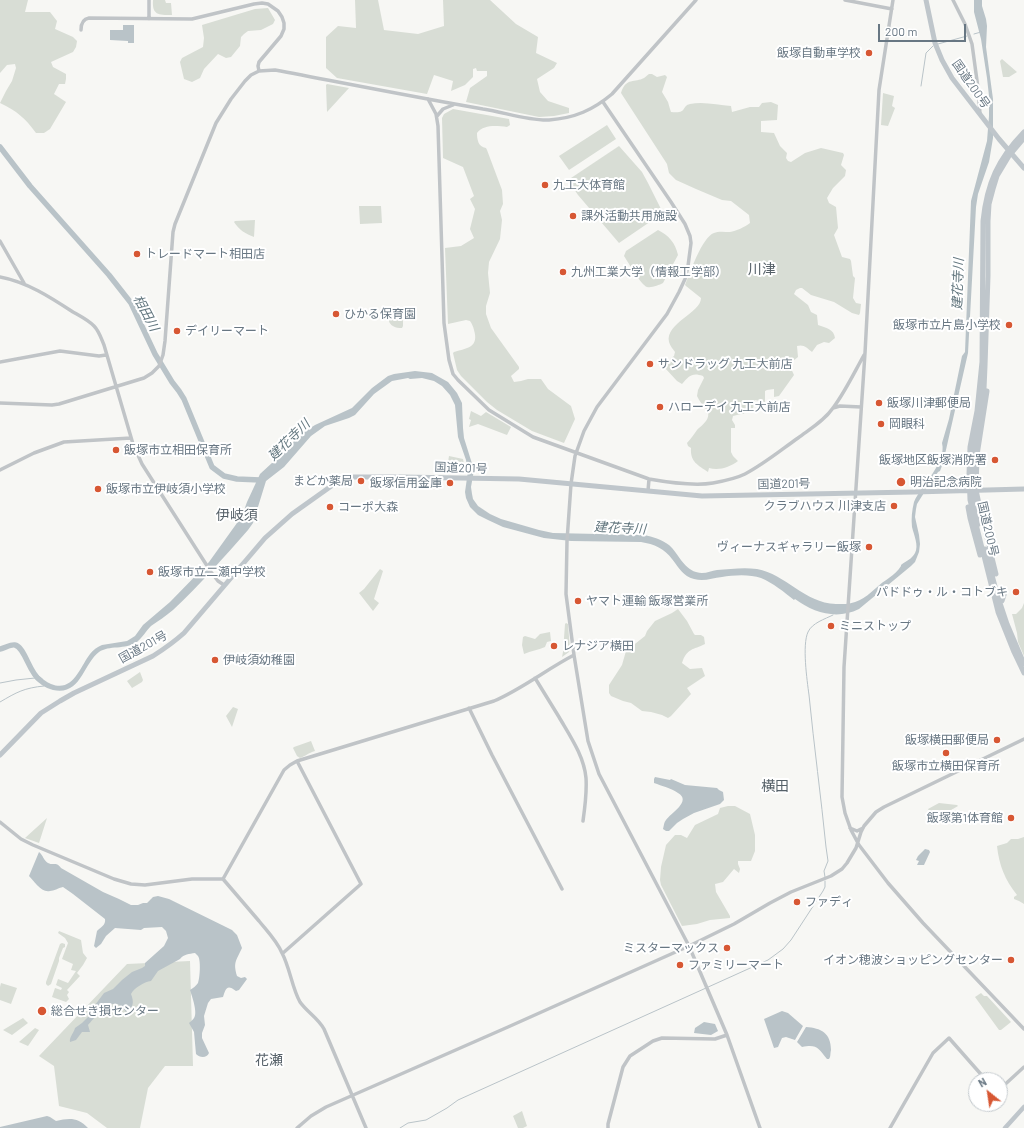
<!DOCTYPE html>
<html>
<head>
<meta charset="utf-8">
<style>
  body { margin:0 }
  #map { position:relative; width:1024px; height:1128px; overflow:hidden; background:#f7f7f4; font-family:Barlow,sans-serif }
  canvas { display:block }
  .north { position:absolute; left:968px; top:1072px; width:40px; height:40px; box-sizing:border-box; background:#fff; border:1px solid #c3c9cd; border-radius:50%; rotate:330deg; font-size:11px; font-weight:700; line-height:16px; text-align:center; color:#687783 }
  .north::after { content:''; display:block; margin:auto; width:14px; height:18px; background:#d75733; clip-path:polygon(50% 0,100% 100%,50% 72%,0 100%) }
  .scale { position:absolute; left:878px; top:24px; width:88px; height:18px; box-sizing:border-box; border:2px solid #687783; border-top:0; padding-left:5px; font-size:12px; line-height:14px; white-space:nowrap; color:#687783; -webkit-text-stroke:3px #fff; paint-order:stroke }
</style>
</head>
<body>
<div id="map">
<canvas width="1024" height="1128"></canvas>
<div class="north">N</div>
<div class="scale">200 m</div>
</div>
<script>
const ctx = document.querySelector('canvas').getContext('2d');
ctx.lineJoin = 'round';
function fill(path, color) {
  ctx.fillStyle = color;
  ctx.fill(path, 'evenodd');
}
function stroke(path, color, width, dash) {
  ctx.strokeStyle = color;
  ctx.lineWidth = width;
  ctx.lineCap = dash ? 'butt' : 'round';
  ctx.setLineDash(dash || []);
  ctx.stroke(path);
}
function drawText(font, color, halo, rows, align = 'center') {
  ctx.font = font + ' Barlow,"Noto Sans JP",sans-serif';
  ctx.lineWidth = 4;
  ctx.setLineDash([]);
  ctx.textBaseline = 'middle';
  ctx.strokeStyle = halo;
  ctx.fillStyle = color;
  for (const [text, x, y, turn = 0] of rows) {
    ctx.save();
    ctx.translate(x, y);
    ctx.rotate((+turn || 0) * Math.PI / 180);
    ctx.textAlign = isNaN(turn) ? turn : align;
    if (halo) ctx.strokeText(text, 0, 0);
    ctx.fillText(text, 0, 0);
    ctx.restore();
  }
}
const green = new Path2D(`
  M 0,0 L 28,0 L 25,12 L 50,12 L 57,21 L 55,29 L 73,37 L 77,41 L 76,47 L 73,52 L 51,62 L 53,67 L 66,74 L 66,79 L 65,84 L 59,84 L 54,94 L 66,102 L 50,129 L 44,133 L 36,133 C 25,118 17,111 0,103 L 6,91 L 12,81 L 16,68 L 15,64 L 7,65 L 0,73 Z
  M 153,0 L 165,0 L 166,3 L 171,3 L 172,15 C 158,15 152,15 153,0 Z
  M 355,0 L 378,0 L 384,30 L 418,34 L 444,26 L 443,0 L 490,0 L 516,24 L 538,37 L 536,53 L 557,63 L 554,68 L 537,79 L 540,92 L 548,101 L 569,108 L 569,113 L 554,116 L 539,117 L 466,102 L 470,88 L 487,76 L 487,71 L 477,71 L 476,68 L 473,69 L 473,77 L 465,85 L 451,91 L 453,81 L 434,75 L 427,94 L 337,78 L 326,68 L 326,37 L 338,26 L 356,28 Z
  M 268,8 L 275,20 L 273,24 L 261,30 L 248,31 L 244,34 L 241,37 L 240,46 L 231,57 L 226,58 L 218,54 L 204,69 L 200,78 L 192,82 L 184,79 L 180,62 L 182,58 L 203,47 L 204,38 L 202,25 L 255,9 Z
  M 1002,59 L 1017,72 L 1009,77 L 1003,77 L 1000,61 Z
  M 649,74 L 652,74 L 657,77 L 665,75 L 667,77 L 662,92 L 668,102 L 670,109 L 671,112 C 688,114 681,106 690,104 C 703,101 718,105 731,106 L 732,112 L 750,107 L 759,107 L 762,103 L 771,102 L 778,105 L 777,120 L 761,121 L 761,132 L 774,133 L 780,146 L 787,153 L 786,158 L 788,161 L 791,162 L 805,153 L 821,148 L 843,153 L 844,155 L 841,165 L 846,170 L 845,176 L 833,188 L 827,198 L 829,203 L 836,207 L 838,228 L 834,235 L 842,257 L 850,259 L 851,261 L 853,276 L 855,278 L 853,298 L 856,303 L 861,304 L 860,313 L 859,315 L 852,313 L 834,302 L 811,295 L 802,288 L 800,288 L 796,290 L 794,294 L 808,305 L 811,312 L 817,315 L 818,325 C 826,328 834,329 835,338 L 829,343 L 824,342 L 817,345 L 812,352 C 807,348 804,344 797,346 L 798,357 L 793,361 L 790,360 L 788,362 L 794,375 L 779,396 L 774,397 L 774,389 L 767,390 L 765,391 L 765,402 L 755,400 L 753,408 L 743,414 L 741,414 L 733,416 L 732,420 L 735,425 L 735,428 L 731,428 L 731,452 L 733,456 L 738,461 C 730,467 719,471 709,468 L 708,472 C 698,465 690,462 691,448 L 688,446 L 687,443 C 691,439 694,434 697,430 C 702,425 713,418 706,409 C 703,405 699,401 697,396 L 698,390 L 704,378 L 703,376 C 692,372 689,376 682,384 L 677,381 L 665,368 L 666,362 L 674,356 L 675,352 C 673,349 670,346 669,342 C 665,323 701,313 701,298 L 686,286 L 685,285 C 690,273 702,237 714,233 C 718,231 725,232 730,232 C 736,231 745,227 750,223 L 749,215 L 731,201 L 722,200 L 696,189 L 676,180 L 669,173 L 667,164 L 621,93 C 626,77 635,83 644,78 C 646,77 647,75 649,74 Z
  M 327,84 L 349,88 L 327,112 L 326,85 Z
  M 883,93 L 894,96 L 892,106 L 895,108 L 888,126 L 881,125 Z
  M 453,109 L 509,119 L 510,125 L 507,127 C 497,126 484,124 477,133 C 477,139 478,147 486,148 L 487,150 L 502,190 L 503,204 L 500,211 L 502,220 L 500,239 L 489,262 L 488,273 L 490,293 L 486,306 L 486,314 L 491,328 L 519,367 L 519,369 L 511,376 L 514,382 L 521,381 L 528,379 L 541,379 L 548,389 L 571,406 L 575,419 L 564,443 L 532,431 L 497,410 L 487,402 L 461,376 L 457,370 L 453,353 L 454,352 C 468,348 479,347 474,330 C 473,326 472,324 470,321 L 466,320 L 448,324 L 445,248 L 461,246 L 474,238 L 470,229 L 475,209 L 470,199 L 474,196 L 463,167 L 443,158 L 442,118 L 444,114 Z
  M 607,125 L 616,139 L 569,170 L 559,156 Z
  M 619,146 L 642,172 L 648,183 L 663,213 L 619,243 L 578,195 L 568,180 Z
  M 359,206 L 381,206 L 382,223 L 360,224 Z
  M 255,220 L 254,237 C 246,234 239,230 234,222 L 235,221 Z
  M 658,230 C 669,236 675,242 678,255 L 663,283 C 659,285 652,288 647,287 C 641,285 628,262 624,256 L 626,251 Z
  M 403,308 L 403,326 L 402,328 C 388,328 388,320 387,309 Z
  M 471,411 L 481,416 L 486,412 L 511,427 L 507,435 L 478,424 L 469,427 L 471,420 L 469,419 Z
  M 449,456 L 463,459 L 465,469 L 447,468 Z
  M 380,569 L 383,571 L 374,599 L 379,603 L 373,611 L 359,593 L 364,589 Z
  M 1024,603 L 1024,656 L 1018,642 L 1017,633 L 1012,614 L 1016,614 L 1022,608 Z
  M 678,609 L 687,621 L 694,634 L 695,635 L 701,635 L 704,637 L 705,644 C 693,650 687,648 682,663 L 690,669 L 702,668 L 705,676 L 687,688 L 691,694 L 671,716 L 668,718 L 662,715 L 651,712 L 642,711 L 631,703 L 623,701 L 611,696 L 609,693 L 609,685 L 622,665 L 626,651 L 645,636 L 647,631 L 655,621 L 672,613 Z
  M 566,623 L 568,624 L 570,649 L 569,652 L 562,657 L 563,652 L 565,624 Z
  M 550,632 L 551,641 L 547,642 L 545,647 C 538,650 531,651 524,654 L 522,645 L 523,637 L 525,636 L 535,639 L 540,634 Z
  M 140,672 L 143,680 L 142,682 L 132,688 L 127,681 Z
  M 233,707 L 238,709 L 232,727 L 226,716 Z
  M 311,741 L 315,751 C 308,753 306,756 300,758 L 297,756 L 293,748 L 294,747 Z
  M 939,803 L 957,805 L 958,806 L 934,820 L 928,809 Z
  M 728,806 L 735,806 L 750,814 L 755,835 L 755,851 L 751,861 L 738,861 L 738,864 L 740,869 L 739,873 L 734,869 L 723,882 L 715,884 L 716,892 L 730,916 L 730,918 L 710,920 L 697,924 L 682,926 L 661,885 L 660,880 L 661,867 L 666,845 L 675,835 L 681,835 L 687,838 L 695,825 L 718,814 L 720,808 Z
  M 47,818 L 39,843 L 25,838 Z
  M 1024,837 L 1024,904 L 1019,901 L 1014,899 L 1014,897 L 1017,895 C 1005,880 999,865 997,846 L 1007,843 L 1011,839 L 1018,839 Z
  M 59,931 L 81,940 L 83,953 L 87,958 L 83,965 L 77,973 L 80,976 L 67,990 L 69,992 L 67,995 L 69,999 L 66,1002 L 52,997 L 55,988 L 61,990 L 62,988 L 56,985 L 58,979 L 68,983 L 76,971 L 71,970 L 73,964 L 62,959 L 68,943 L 65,938 L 58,933 Z
  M 62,943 L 65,944 L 65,947 L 63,948 L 59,958 L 59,961 L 51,984 L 48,986 L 46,984 L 46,982 L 60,944 Z
  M 190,961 L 193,1066 L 165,1066 L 148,1088 L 140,1128 L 107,1128 L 87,1113 L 59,1106 L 54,1066 L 39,1056 L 127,964 Z
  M 1,983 L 17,988 L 11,1004 L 0,1000 L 0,987 Z
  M 981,993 L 984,996 L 987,996 L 1011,1022 L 1001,1030 L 999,1030 L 975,997 Z
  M 23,1018 L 28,1023 L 12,1035 L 3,1030 Z
  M 35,1028 L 39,1030 L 28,1046 L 19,1042 Z
  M 522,1111 L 527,1126 L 523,1128 L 518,1128 L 513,1116 Z`);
const water = new Path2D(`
  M 974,0 L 982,0 L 982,6 L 986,19 L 987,26 L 986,47 L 993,99 L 993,138 L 989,162 L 978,194 L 976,207 L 968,353 L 943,463 L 940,471 L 938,472 L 922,496 L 917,504 L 916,509 L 915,517 L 919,535 L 920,544 L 919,552 L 915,562 L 911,566 L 859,609 C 837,620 814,613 795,599 L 794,600 C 784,592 773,583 761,578 C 750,574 733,575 722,577 C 712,578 704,582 694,579 C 683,576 679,568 672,559 C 665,549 654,544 641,542 L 571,541 L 544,538 L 503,527 L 488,520 L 478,515 L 470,507 L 466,498 L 465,492 L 468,471 L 466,460 L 458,437 L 455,405 L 450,395 L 442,386 L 434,381 L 422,378 L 410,379 L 408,378 L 392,381 L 374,394 L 355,415 L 349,418 L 325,426 L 311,436 L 284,467 L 266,481 L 253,523 L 248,530 C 224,557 200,585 173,610 C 166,616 158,621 151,626 C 146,631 142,638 137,642 C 125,650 109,645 99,652 C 83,664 81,696 53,690 C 45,688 38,683 33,676 L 38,675 C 42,678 46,682 51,684 C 73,693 80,667 90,654 C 93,650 97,647 102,645 L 127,641 L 135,636 L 143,625 L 170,602 L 209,562 L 242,516 L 247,502 L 260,474 L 286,450 L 297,438 L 304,432 L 315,425 L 352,408 L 372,388 L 388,376 L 394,374 L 415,371 L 432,373 L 448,382 L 457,393 L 462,403 L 463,428 L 464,438 L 474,470 L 471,487 L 472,494 L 473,499 L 478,506 L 490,514 L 501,519 L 539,530 L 553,533 L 644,535 C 653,537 661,539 669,545 C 679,554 683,568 696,572 C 704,575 710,571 717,570 C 730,569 744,567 757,569 C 786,574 804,603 836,604 C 854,605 863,600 876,588 C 884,580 895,576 901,566 L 901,565 C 906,561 912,559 915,553 C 919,546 914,535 912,527 C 911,519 912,510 914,502 C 921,485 947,463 942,443 L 949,419 L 962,356 L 965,352 L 971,201 L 987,141 L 989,116 L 989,96 L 987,78 L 981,39 L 974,12 Z
  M 123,25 L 134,25 L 134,43 L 128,43 L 128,41 L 110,40 L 110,30 L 123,30 Z
  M 655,777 L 670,780 L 671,779 L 685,785 L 717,788 L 719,790 L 723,792 L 724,800 L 720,804 L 694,813 L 683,819 L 677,823 L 669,831 L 666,831 L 663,829 C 664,825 664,822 666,820 C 671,813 692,801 678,793 C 671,788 662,786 654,783 L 654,779 Z
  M 925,849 L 929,850 L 930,852 L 924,865 L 917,865 L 919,861 L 916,860 L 918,856 Z
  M 39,852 C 43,855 44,861 48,863 C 54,866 56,861 61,868 L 103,892 L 119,899 L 131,905 L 138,905 L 143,903 L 147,903 L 153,897 L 158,896 L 169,899 L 232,930 L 237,935 L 242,948 C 236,961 233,962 237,976 L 241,978 L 245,977 L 247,979 L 239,990 L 236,991 C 227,984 226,988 223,997 L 211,999 L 208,1003 L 204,1016 L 205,1025 L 202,1033 L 202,1038 L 209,1053 C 207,1058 200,1058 196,1054 L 194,1032 L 189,1023 C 191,1021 193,1020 194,1018 C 198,1013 192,996 190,990 C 193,988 196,986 198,983 C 200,978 201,960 198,956 C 197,955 196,954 195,953 C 189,954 184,954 180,959 L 158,971 L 151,981 C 144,982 134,988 131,994 C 134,1002 134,1007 126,1012 C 124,1009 120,1004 116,1004 C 106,1002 94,1019 88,1025 L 90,1032 L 82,1032 L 76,1040 L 70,1042 C 69,1037 74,1033 75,1028 L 82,1023 L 88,1017 L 89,1013 L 104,993 L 113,989 L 122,980 L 132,972 L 142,968 L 145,966 L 145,963 L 164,946 L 168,938 L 166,931 L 162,927 L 144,928 L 141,930 L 115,928 L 106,936 L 101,944 L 96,948 L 94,946 L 97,931 C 101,927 106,925 105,919 L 73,894 L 63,887 C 58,888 54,891 50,891 C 41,893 34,881 29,876 Z
  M 782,1011 L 788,1013 L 803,1026 L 795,1040 L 786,1037 L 782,1038 L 778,1047 L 774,1048 L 764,1019 Z
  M 704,1022 L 715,1024 L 718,1031 L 711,1035 L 694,1033 L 695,1028 Z
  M 806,1027 C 821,1028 831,1033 831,1050 C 830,1054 831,1056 829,1059 L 827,1059 C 818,1048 817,1044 802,1047 L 797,1042 Z
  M 47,1116 L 50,1117 L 56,1121 C 69,1118 78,1117 88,1128 L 0,1128 L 0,1127 Z`);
const stream = new Path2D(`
  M 974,34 L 981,32
  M 938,44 L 967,36
  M 921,86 L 926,53 L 933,46
  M 0,683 L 16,680 L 35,678
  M 0,702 C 17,692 24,688 44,686
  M 825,877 L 824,871 L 828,861 L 826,847 C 821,797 814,746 809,695 C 807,680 802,645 808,632 C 812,623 825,619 833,615
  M 400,1128 L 408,1123 L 426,1120 L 447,1108 L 458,1100 L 768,960 L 783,949 L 791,940 L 823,891 L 825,887 L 825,881`);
const river = new Path2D(`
  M 0,147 L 30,186 L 109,275 L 131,303 L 155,354 L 172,382 L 179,391 L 184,399 L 212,467 L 224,476 L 237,479 L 260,480
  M 0,649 C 5,648 11,644 15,645 C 25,647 29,673 40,680`);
const minor = new Path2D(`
  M 845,0 L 892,9
  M 893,0 L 879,90 L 865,353 L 844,667 L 842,797 L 845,813 L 851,830 L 859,845 L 888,883 L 923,923 L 1024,1029
  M 953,0 L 965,24 L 972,44 L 978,88 L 980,114
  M 149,19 L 149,0
  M 259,71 L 275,70 C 344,83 414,97 483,109 C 504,112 528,121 549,120 C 575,118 593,110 612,94 L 696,0
  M 428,99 L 436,114 L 438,126 L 444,323 L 449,360 L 453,374 L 458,380 L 489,410 L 533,437 L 649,479 C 666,482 696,486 713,483 C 724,481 735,479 745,474 C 764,464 781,450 798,438 C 810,429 824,421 833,408 C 845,392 854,373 864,355
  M 603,102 L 671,202 L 685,224 L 690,236 L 691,243 L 688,266 L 685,279 L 679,292 L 667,314 L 597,407 L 584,431 L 575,456 L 571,484 L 567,541 L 566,594 L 574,655 L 588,741 L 599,774 L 689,946 L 727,1035 L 760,1128
  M 437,116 L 443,109 L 453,105
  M 0,241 L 24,283
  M 0,277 C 27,282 50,297 73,312 C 80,316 88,320 94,326 C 99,331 101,338 104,345 L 133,444 L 142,464 L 211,572 L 218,581 L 224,585
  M 0,362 L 60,351 L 99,356 L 106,355
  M 0,403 L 52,405 L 59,404 L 144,378 L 152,373 L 159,366 L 163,355 L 165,341 L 173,232 L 175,224 L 216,123 L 231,99 L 245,81 L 251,75 L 259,71 L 258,66 L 259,62 L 281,36 L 284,29 L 284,23 L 282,17 L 278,11 L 268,4 L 262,3 L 254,4 L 192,19 L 89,18 C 83,19 81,24 81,30
  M 833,408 L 840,406 L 861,407
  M 0,470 L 34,453 L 64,442 L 131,438
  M 648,491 L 649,479
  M 535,678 C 543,691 551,704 559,717 C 570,736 584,756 586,778 C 587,793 585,807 583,821
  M 469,708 L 492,755 L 562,889
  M 0,822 L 21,839 L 33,845 L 114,879 L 131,884 L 145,885 L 192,879 L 223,879 C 235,893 247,907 259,921 C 267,931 277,941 282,953 C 290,968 292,988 300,1002 C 307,1012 318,1018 324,1029 L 366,1128
  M 850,828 L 857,831 L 863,828
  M 223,879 L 284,770 L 290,765 L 297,761 L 494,701 C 522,689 547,669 574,655
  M 283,953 L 361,884 L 297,761
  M 1000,1089 L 1024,1067
  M 297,1128 L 311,1116 L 326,1107 L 508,1027 L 689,946 L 734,924 L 770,903 L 791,892 L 831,876 L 842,869 L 847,863 L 856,848 L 861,832 L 864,826 L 876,812 L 884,807 L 1024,739
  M 608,1128 L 608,1124 L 623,1067 L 630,1056 L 653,1041 L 662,1038 L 715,1039 L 727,1035
  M 890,1128 L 933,1053 L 949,1038 L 986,1080`);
const major = new Path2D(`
  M 1005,1128 L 1024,1107`);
const highway = new Path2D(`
  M 926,0 L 935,43 L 942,60 L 952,78 L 999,139 L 1024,168
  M 1024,132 C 998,159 987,183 983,221 L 982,362 L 977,411 L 970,447 L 969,474 L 970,500 L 998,612 L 1014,652 L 1024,673
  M 987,391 L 977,455 L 976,490 L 981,513 L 996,574
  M 968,507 L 970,518 L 980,555
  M 979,524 L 974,501 L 973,470 L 974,451 L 984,389 L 985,366 L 988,276 L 988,221 L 989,204 L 993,189 L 997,176 L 1009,156 L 1024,138
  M 985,549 L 997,594 L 1007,624 L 1024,664
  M 1002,601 L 1005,592
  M 0,755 L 41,713 L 60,701 L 74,693 L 153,656 C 164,649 174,642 184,633 L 265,538 L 292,514 L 344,477 L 401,477 L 519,479 L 702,496 L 914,492 L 1024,489`);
const markers = [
  [869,53,4,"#d75733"],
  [545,185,4,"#d75733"],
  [573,216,4,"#d75733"],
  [137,254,4,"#d75733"],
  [563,272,4,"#d75733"],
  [336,314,4,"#d75733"],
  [1009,325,4,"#d75733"],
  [177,331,4,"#d75733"],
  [650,364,4,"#d75733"],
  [879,403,4,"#d75733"],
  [660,407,4,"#d75733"],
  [881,424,4,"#d75733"],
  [116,450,4,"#d75733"],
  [995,460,4,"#d75733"],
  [361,481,4,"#d75733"],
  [901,482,5,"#d75733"],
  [450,483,4,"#d75733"],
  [98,489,4,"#d75733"],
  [894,506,4,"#d75733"],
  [330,507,4,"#d75733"],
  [869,547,4,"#d75733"],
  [150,572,4,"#d75733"],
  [1016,592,4,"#d75733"],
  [578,601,4,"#d75733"],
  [831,626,4,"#d75733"],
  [554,646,4,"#d75733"],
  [215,660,4,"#d75733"],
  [997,740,4,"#d75733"],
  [946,753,4,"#d75733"],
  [1011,818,4,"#d75733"],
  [797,902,4,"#d75733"],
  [727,948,4,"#d75733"],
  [1011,960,4,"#d75733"],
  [680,965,4,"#d75733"],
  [42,1011,5,"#d75733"]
];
const poiNames = [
  ["飯塚自動車学校",861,53,"right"],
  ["九工大体育館",553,185],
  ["課外活動共用施設",581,216],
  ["トレードマート相田店",145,254],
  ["九州工業大学（情報工学部）",571,272],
  ["ひかる保育園",344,314],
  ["飯塚市立片島小学校",1001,325,"right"],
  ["デイリーマート",185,331],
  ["サンドラッグ 九工大前店",658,364],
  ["飯塚川津郵便局",887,403],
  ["ハローデイ 九工大前店",668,407],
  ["岡眼科",889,424],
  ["飯塚市立相田保育所",124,450],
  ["飯塚地区飯塚消防署",987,460,"right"],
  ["まどか薬局",353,481,"right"],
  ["明治記念病院",910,482],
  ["飯塚信用金庫",442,483,"right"],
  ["飯塚市立伊岐須小学校",106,489],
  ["クラブハウス 川津支店",886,506,"right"],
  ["コーポ大森",338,507],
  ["ヴィーナスギャラリー飯塚",861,547,"right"],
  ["飯塚市立二瀬中学校",158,572],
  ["パドドゥ・ル・コトブキ",1008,592,"right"],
  ["ヤマト運輸 飯塚営業所",586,601],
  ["ミニストップ",839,626],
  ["レナジア横田",562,646],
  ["伊岐須幼稚園",223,660],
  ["飯塚横田郵便局",989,740,"right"],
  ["飯塚市立横田保育所",946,766,"center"],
  ["飯塚第1体育館",1003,818,"right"],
  ["ファディ",805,902],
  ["ミスターマックス",719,948,"right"],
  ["イオン穂波ショッピングセンター",1003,960,"right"],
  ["ファミリーマート",688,965],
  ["総合せき損センター",51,1011]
];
const streetNames = [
  ["国道200号",971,84,55],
  ["国道201号",461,468,2],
  ["国道201号",784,484,-1],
  ["国道200号",988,529,77],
  ["国道201号",143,647,-29]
];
const waterNames = [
  ["建花寺川",958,284,-88],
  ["相田川",146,313,62],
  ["建花寺川",289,440,-44],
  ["建花寺川",620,528,3]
];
const quarterNames = [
  ["川津",762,269],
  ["伊岐須",237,515],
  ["横田",775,786],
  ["花瀬",269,1060]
];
fill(green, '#d8ddd5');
fill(water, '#b9c3c8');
stroke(stream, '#b9c3c8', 1);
stroke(river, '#b9c3c8', 5.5);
stroke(minor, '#c0c4c7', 3.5);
stroke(major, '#bfc6cb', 4.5);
stroke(highway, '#bfc6cb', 5);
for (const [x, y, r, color] of markers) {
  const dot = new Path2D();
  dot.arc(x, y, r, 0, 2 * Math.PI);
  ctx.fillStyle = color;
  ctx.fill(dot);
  stroke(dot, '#fff', 1.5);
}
drawText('12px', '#687783', '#fff', poiNames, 'left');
drawText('12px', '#687783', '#fff', streetNames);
drawText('italic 13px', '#63777f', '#fff', waterNames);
drawText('14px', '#556068', '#fff', quarterNames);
</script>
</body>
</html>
